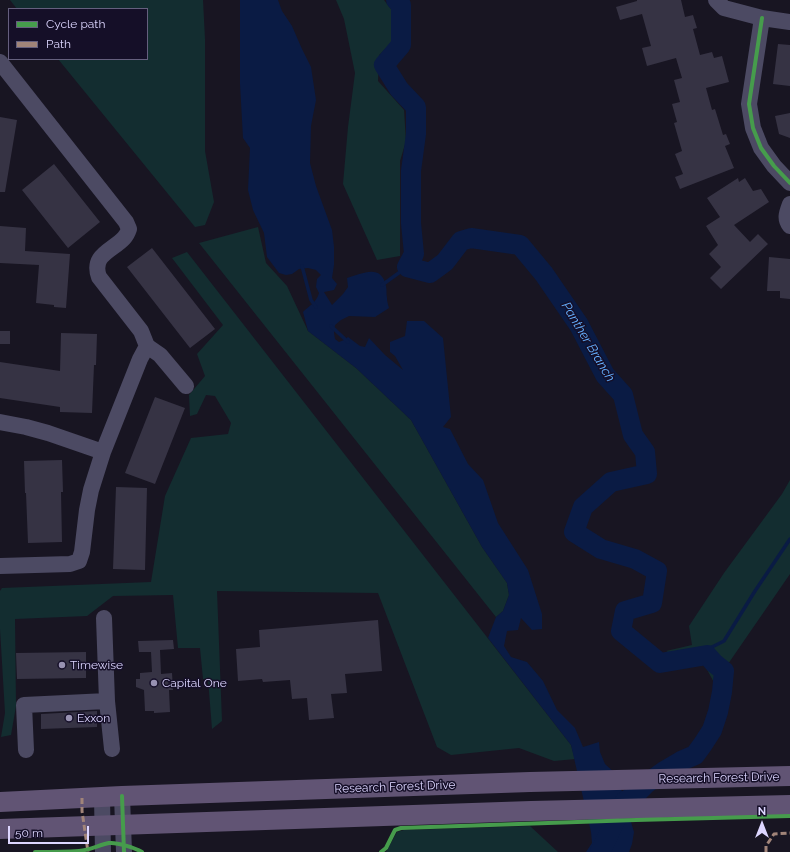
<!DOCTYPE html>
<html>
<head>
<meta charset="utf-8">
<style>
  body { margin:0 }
  #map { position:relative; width:790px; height:852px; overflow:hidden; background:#181522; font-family:Raleway,sans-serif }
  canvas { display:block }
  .legend { position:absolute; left:8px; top:8px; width:140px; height:52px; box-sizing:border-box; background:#150f28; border:1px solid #655f7e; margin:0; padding:5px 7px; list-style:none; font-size:12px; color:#ddd6ff }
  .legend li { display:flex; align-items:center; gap:8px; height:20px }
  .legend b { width:20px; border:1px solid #655f7e }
  .north { position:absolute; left:742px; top:804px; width:40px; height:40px; -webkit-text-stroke:3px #150f28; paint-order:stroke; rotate:0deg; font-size:11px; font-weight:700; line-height:16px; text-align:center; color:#ddd6ff }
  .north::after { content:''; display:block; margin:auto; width:14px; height:18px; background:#ddd6ff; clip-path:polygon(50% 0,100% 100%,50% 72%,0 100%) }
  .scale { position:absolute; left:8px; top:826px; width:81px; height:18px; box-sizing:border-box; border:2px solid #ddd6ff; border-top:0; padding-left:5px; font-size:12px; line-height:14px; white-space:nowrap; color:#ddd6ff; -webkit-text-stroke:3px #150f28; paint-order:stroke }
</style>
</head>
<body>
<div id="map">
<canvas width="790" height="852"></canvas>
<ul class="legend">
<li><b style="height:5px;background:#469c4c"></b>Cycle path</li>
<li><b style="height:5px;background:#a18479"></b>Path</li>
</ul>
<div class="north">N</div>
<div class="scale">50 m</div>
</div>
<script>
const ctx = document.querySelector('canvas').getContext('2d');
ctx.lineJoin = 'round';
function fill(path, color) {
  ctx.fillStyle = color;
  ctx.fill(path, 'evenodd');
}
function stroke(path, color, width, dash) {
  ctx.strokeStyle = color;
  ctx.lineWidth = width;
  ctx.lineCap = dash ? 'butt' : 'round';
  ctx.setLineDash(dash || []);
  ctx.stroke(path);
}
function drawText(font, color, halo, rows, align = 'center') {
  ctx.font = font + ' Raleway,sans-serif';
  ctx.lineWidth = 3;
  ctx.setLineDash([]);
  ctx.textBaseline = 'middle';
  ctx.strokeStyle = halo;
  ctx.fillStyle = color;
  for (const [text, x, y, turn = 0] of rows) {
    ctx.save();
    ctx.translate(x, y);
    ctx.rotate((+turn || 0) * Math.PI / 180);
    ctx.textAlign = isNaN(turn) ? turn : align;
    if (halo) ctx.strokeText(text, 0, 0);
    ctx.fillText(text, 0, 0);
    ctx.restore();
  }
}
const green = new Path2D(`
  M 10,0 L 203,0 L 205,39 L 205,151 L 214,202 L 205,225 L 195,227 L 58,59 L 147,59 L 147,9 L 17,9 Z
  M 336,0 L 384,0 L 397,17 L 394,41 L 379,55 L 378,81 L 404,110 L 406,141 L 400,161 L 400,256 L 377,260 L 343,184 L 348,127 L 355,73 L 344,19 Z
  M 258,227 L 266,263 L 287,286 L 308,331 L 356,368 L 411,420 L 482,547 L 507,583 L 509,595 L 503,611 L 496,617 L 199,243 Z
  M 187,252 L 571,745 L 575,759 L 554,761 L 519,748 L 451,755 L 437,747 L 378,593 L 217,591 L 222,721 L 212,729 L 208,679 L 203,679 L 200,648 L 178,648 L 173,595 L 113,596 L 87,616 L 15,619 L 16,706 L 11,735 L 1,737 L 5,713 L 0,629 L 0,591 L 2,588 L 151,582 L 165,496 L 191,438 L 228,434 L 231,423 L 215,396 L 206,395 L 197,414 L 190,416 L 189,395 L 205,376 L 197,354 L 223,325 L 172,258 Z
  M 790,480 L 790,574 L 728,664 L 725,690 L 718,690 L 703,662 L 674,664 L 676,656 L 666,651 L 692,645 L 689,626 L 724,573 L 782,494 Z
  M 530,826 L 558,852 L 386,852 L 397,832 L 404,830 Z`);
const water = new Path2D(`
  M 240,0 L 278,0 L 282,11 L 292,26 L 302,49 L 311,67 L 316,100 L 311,126 L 310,163 L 316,186 L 332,230 L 334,247 L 334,265 L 332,278 L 337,284 L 334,290 L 324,292 L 332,305 L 343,294 L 348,287 L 347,278 C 362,274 381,263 386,286 C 387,290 386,294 387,298 C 387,301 388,305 389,308 L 375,317 L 349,316 L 341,320 L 335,325 L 334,333 L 335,339 L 339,342 L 344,340 L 348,337 L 360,346 L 365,347 L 369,338 L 385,355 L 403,370 L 395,356 L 390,352 L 390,342 L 405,336 L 407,321 L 424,321 L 443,338 L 451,417 L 443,427 L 450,429 L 468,464 L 483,480 L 498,523 L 528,570 L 542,614 L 542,629 L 532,630 L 521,618 L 518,630 L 507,631 L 504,646 L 511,657 L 527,662 L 543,681 L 557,710 L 575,728 L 583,747 L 599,742 L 600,752 L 605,764 L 617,775 L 634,832 L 632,844 L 629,852 L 586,852 L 592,843 L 591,832 L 571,745 L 488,638 L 496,617 L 503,611 L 509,595 L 507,583 L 482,547 L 411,420 L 356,368 L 308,331 L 303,312 C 310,305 316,303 319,293 L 316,287 L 317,279 L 321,275 L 316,270 L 308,268 L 299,269 L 292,274 L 286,275 L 279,273 L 267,257 L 264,233 L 253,210 L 248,190 L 250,148 L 243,138 L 240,84 Z`);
const stream = new Path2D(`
  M 302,266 L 311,300 L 316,307
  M 382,285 L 407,267
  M 331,326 L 348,342
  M 707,655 L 712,647 L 724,641 L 755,591 L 790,539`);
const river = new Path2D(`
  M 396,0 L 401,5 L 401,45 L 384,65 L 399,89 L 416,107 L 416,134 L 411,171 L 411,223 L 414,254 L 407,267 L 430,273 L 445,262 L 461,241 L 471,238 L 520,245 L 544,274 L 579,325 L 605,375 L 623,395 L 633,435 L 645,452 L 647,474 L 611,482 L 583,507 L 574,532 L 601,549 L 635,559 L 657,571 L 652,603 L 625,611 L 621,631 L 660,663 L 707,655 L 714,663 L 724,671 L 722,692 L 718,712 L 712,730 L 703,744 L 695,755 L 681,761 L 664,771 L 646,784 L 634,796 L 625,801 L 600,852`);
const building = new Path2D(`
  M 637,0 L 681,0 L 685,17 L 693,15 L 697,28 L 693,29 L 700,55 L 712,52 L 714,58 L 722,56 L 729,82 L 706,88 L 712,110 L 715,109 L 723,135 L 726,134 L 730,144 L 725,146 L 734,168 L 680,189 L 675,177 L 683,174 L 675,154 L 682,151 L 674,123 L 677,122 L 672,104 L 680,102 L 674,80 L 682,78 L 676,58 L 647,66 L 642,48 L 651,46 L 642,14 L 620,20 L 616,7 L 637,1 Z
  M 778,44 L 790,45 L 790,86 L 773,84 Z
  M 790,113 L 790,138 L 779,134 L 775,116 Z
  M 0,117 L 17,120 L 5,192 L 0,192 Z
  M 54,164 L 100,222 L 68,248 L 22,190 Z
  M 738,178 L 739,182 L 745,178 L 753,191 L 761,189 L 769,202 L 734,225 L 750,242 L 758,234 L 768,244 L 721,289 L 710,278 L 721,267 L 709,254 L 718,245 L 706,226 L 720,217 L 707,198 Z
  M 0,226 L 26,228 L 25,251 L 70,254 L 66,308 L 54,307 L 54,305 L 36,303 L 39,265 L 0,263 Z
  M 152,248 L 215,329 L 190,348 L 127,267 Z
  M 769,257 L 790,259 L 790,299 L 780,298 L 780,291 L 767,291 Z
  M 0,331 L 10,331 L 10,344 L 0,344 Z
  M 61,333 L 97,334 L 96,365 L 94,365 L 92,413 L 60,412 L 60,407 L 0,398 L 0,362 L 60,371 Z
  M 155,397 L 185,408 L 155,484 L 125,473 Z
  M 62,460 L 63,492 L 61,492 L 62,542 L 28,543 L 26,493 L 25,493 L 24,461 Z
  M 116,487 L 147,488 L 145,570 L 113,569 Z
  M 378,620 L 382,671 L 345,674 L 347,693 L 331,694 L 334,718 L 309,720 L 307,698 L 292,699 L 290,680 L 263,682 L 262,679 L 238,681 L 236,649 L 260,647 L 259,630 Z
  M 173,640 L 174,649 L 160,650 L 161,674 L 172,673 L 173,690 L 169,690 L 170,712 L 154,713 L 154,711 L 145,711 L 144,690 L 136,687 L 136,679 L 140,679 L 140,673 L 152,672 L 151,652 L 139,652 L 138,641 Z
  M 86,652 L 86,678 L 17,679 L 16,653 Z
  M 97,711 L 97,727 L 41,729 L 41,714 Z`);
const minor = new Path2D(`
  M 716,0 L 724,8 L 762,18 L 790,22
  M 762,18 L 749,104 L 753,128 L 761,148 L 774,166 L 790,183
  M 0,62 L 126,222 L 129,229 C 128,232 127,235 124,238 C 112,251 91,255 99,277 L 141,331 L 147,346 L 140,359 L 103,452 L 91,490 L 87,510 L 82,552 L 79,561 L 70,564 L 0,566
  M 790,204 C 787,212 784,219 790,226
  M 147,346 L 160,355 L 186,386
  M 0,422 L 26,427 L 48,433 L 103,452
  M 104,618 L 107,701 L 112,749
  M 26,750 L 24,705 L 107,701
  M 122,796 L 124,852
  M 102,797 L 103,852`);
const major = new Path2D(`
  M 0,802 L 122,796 L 530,782 L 790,776
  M 0,829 L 531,811 L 790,805`);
const quiet = new Path2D(`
  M 82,798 L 82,811 L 88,852
  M 766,852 L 766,846 L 774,834 L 790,833`);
const cycleway = new Path2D(`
  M 762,18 L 749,104 L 753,128 L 761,148 L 774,166 L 790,183
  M 122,796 L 124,852
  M 35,852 C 50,852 65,852 79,851 C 90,850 99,845 109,843 C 117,842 135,848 142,852
  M 381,852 L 386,848 L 395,830 L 401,828 L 636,820 L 790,816`);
const markers = [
  [62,665,4,"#9892b2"],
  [154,683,4,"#9892b2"],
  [69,718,4,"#9892b2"]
];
const poiNames = [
  ["Timewise",70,665],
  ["Capital One",162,683],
  ["Exxon",77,718]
];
const streetNames = [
  ["Research Forest Drive",719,778,-1],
  ["Research Forest Drive",395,787,-2]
];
const waterNames = [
  ["Panther Branch",588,342,59]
];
fill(green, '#132d30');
fill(water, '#0a1b44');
stroke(stream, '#0a1b44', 3.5);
stroke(river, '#0a1b44', 20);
fill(building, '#363344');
stroke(minor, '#4c4a63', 16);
stroke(major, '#615474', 20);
stroke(quiet, '#a18479', 3, [6, 3]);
stroke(cycleway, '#469c4c', 4);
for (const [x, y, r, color] of markers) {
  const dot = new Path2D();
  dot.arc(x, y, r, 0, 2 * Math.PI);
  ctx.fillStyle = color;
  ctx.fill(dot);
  stroke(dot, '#150f28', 1.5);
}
drawText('12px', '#ddd6ff', '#150f28', poiNames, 'left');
drawText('12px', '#ddd6ff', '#150f28', streetNames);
drawText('italic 13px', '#64afff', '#150f28', waterNames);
</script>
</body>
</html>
